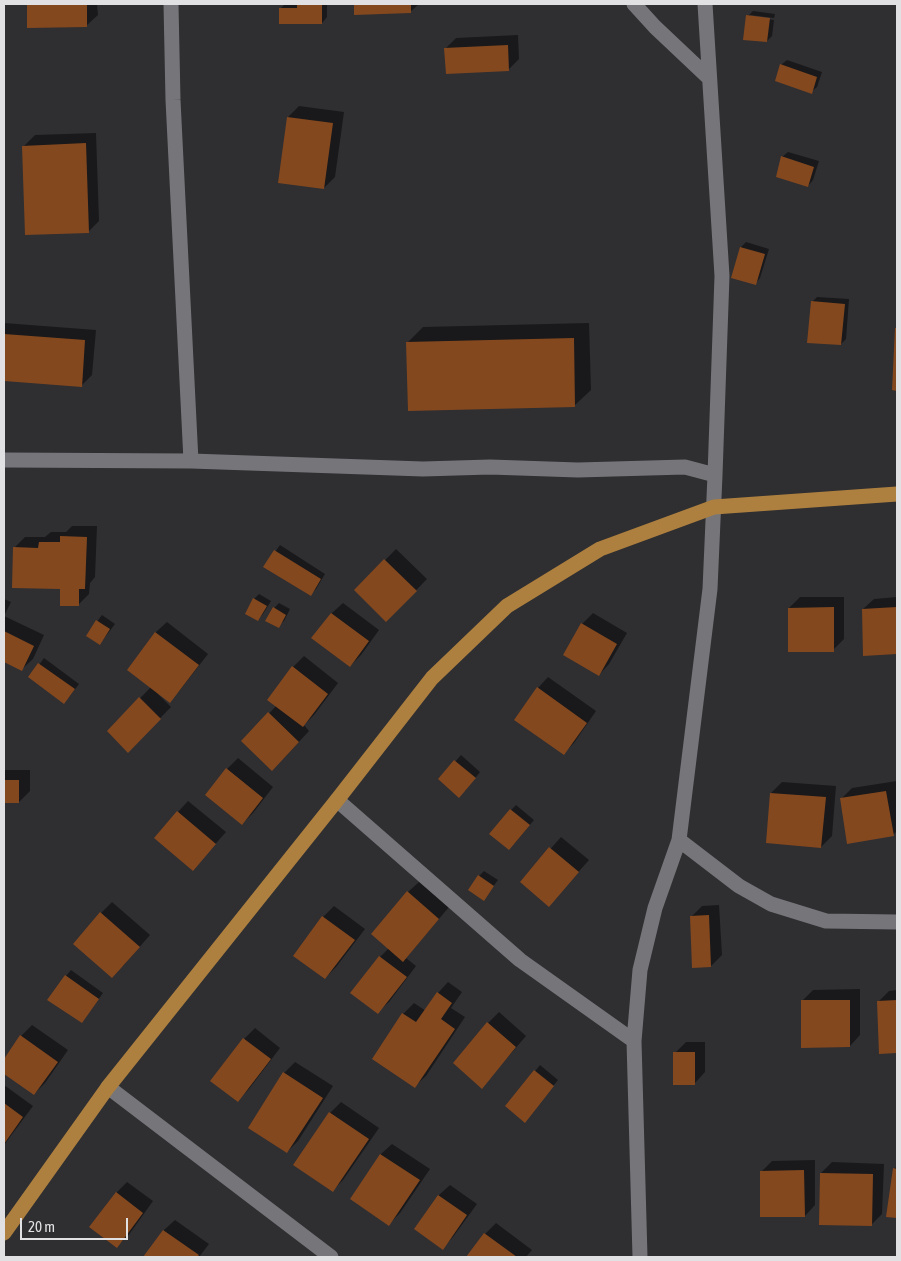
<!DOCTYPE html>
<html>
<head>
<meta charset="utf-8">
<style>
  body { margin:0 }
  #map { position:relative; width:901px; height:1261px; overflow:hidden; background:#2f2e31; font-family:"Asap Condensed",sans-serif }
  canvas { display:block }
  .frame { position:absolute; inset:0; border:5px solid #e1e0e2; pointer-events:none }
  .scale { position:absolute; left:20px; top:1218px; width:108px; height:22px; box-sizing:border-box; border:2px solid #e1e0e2; border-top:0; padding-left:6px; font-size:15px; line-height:18px; white-space:nowrap; color:#e1e0e2; -webkit-text-stroke:4px #2f2e31; paint-order:stroke }
</style>
</head>
<body>
<div id="map">
<canvas width="901" height="1261"></canvas>
<div class="frame"></div>
<div class="scale">20 m</div>
</div>
<script>
const ctx = document.querySelector('canvas').getContext('2d');
ctx.lineJoin = 'round';
function fill(path, color) {
  ctx.fillStyle = color;
  ctx.fill(path, 'evenodd');
}
function stroke(path, color, width, dash) {
  ctx.strokeStyle = color;
  ctx.lineWidth = width;
  ctx.lineCap = dash ? 'butt' : 'round';
  ctx.setLineDash(dash || []);
  ctx.stroke(path);
}
const shadow = new Path2D(`
  M 28,4 L 97,4 L 98,15 L 87,25 L 28,27 Z
  M 285,4 L 327,4 L 327,17 L 322,23 L 281,8 Z
  M 355,4 L 419,4 L 410,12 L 355,14 Z
  M 753,11 L 775,14 L 774,18 L 750,15 L 750,17 L 774,20 L 772,36 L 767,41 L 748,16 Z
  M 518,35 L 519,59 L 508,70 L 445,49 L 456,38 Z
  M 787,60 L 822,72 L 817,87 L 811,92 L 781,65 Z
  M 299,106 L 344,112 L 335,177 L 324,188 L 280,182 L 288,117 Z
  M 96,133 L 99,221 L 88,232 L 24,146 L 35,135 Z
  M 788,152 L 819,161 L 813,180 L 808,186 L 782,157 Z
  M 746,242 L 769,249 L 760,278 L 755,284 L 741,247 Z
  M 817,297 L 849,299 L 846,339 L 841,344 L 812,302 Z
  M 4,323 L 96,330 L 92,375 L 81,386 L 4,380 Z
  M 589,323 L 591,390 L 575,405 L 408,342 L 423,327 Z
  M 897,328 L 897,389 L 893,389 Z
  M 72,526 L 97,526 L 95,577 L 90,583 L 89,594 L 78,605 L 62,588 L 14,548 L 25,537 L 45,537 L 51,532 L 66,532 Z
  M 280,545 L 325,574 L 316,589 L 310,595 L 265,566 Z
  M 396,549 L 427,579 L 386,621 L 356,590 Z
  M 259,594 L 271,601 L 263,614 L 258,620 L 254,599 Z
  M 800,597 L 844,597 L 844,639 L 833,650 L 789,608 Z
  M 897,597 L 897,653 L 864,654 L 863,609 L 874,599 Z
  M 4,599 L 11,602 L 4,616 L 44,635 L 33,659 L 22,669 L 4,661 Z
  M 279,603 L 290,609 L 284,621 L 278,626 L 274,608 Z
  M 343,603 L 379,630 L 361,655 L 350,666 L 313,638 L 332,613 Z
  M 593,613 L 627,633 L 609,664 L 599,675 L 582,624 Z
  M 102,615 L 115,624 L 100,644 L 87,635 Z
  M 167,622 L 208,654 L 180,690 L 170,701 L 159,693 L 158,694 L 171,707 L 128,751 L 108,731 L 151,687 L 128,670 L 156,632 Z
  M 304,656 L 338,683 L 314,715 L 304,725 L 309,731 L 283,759 L 243,741 L 277,705 L 293,667 Z
  M 44,658 L 79,684 L 69,697 L 30,677 Z
  M 548,677 L 596,711 L 574,743 L 563,754 L 538,688 Z
  M 461,755 L 480,772 L 465,791 L 440,779 Z
  M 238,758 L 273,787 L 253,813 L 242,824 L 227,769 Z
  M 4,770 L 30,770 L 30,791 L 19,802 L 4,802 Z
  M 897,781 L 897,831 L 893,835 L 841,799 L 852,788 Z
  M 782,782 L 836,786 L 832,836 L 821,847 L 771,793 Z
  M 188,801 L 226,832 L 193,869 L 178,812 Z
  M 516,805 L 534,820 L 514,844 L 511,810 Z
  M 561,837 L 589,860 L 549,905 L 521,882 Z
  M 484,871 L 498,880 L 484,899 L 479,876 Z
  M 419,882 L 449,907 L 406,958 L 416,966 L 389,1002 L 378,1012 L 380,957 L 389,948 L 408,892 Z
  M 112,902 L 150,935 L 123,966 L 101,913 Z
  M 719,905 L 722,955 L 711,966 L 691,917 L 702,906 Z
  M 334,906 L 365,929 L 336,967 L 325,978 L 295,955 L 323,917 Z
  M 71,970 L 103,993 L 82,1022 L 66,976 Z
  M 448,982 L 462,992 L 451,1008 L 465,1017 L 426,1076 L 415,1086 L 403,1014 L 414,1003 L 426,1011 L 438,993 Z
  M 860,989 L 860,1035 L 850,1046 L 802,1001 L 813,990 Z
  M 897,990 L 897,1052 L 880,1052 L 878,1002 L 889,991 Z
  M 499,1012 L 526,1036 L 482,1087 L 488,1023 Z
  M 32,1025 L 68,1050 L 45,1083 L 34,1094 L 4,1073 L 4,1062 L 21,1036 Z
  M 255,1028 L 280,1048 L 249,1089 L 238,1100 L 212,1080 L 244,1039 Z
  M 686,1042 L 705,1042 L 705,1072 L 695,1083 L 675,1053 Z
  M 295,1062 L 333,1086 L 298,1141 L 287,1152 L 284,1073 Z
  M 540,1065 L 558,1080 L 525,1121 L 507,1106 Z
  M 4,1085 L 33,1106 L 4,1145 Z
  M 341,1102 L 379,1128 L 343,1180 L 333,1190 L 330,1113 Z
  M 392,1144 L 430,1169 L 400,1213 L 389,1224 L 352,1199 L 381,1154 Z
  M 815,1160 L 815,1205 L 805,1216 L 761,1172 L 772,1161 Z
  M 832,1162 L 884,1164 L 882,1214 L 871,1225 L 821,1173 Z
  M 897,1166 L 897,1217 L 887,1216 L 894,1169 Z
  M 127,1182 L 153,1201 L 128,1236 L 117,1246 L 117,1192 Z
  M 450,1185 L 477,1204 L 453,1237 L 443,1248 L 415,1229 L 439,1195 Z
  M 175,1220 L 209,1244 L 199,1257 L 145,1257 L 164,1230 Z
  M 496,1223 L 532,1250 L 526,1257 L 468,1257 L 485,1234 Z`);
const building = new Path2D(`
  M 27,4 L 87,4 L 87,27 L 27,28 Z
  M 297,4 L 322,4 L 322,24 L 279,24 L 279,8 L 297,8 Z
  M 354,4 L 411,4 L 411,13 L 354,15 Z
  M 746,15 L 770,18 L 767,42 L 743,40 Z
  M 508,45 L 509,71 L 446,74 L 444,48 Z
  M 780,64 L 817,77 L 812,94 L 775,81 Z
  M 287,117 L 333,123 L 324,189 L 278,183 Z
  M 86,143 L 89,233 L 25,235 L 22,146 Z
  M 781,156 L 814,167 L 808,187 L 776,177 Z
  M 740,247 L 765,254 L 756,285 L 731,278 Z
  M 811,301 L 845,304 L 841,345 L 807,343 Z
  M 895,328 L 897,328 L 897,391 L 892,390 Z
  M 4,334 L 85,340 L 82,387 L 4,381 Z
  M 574,338 L 575,407 L 408,411 L 406,342 Z
  M 60,536 L 87,537 L 85,589 L 79,589 L 79,606 L 60,606 L 60,589 L 12,588 L 13,547 L 38,548 L 39,542 L 60,542 Z
  M 274,550 L 321,579 L 311,596 L 263,567 Z
  M 384,559 L 417,591 L 386,622 L 354,590 Z
  M 253,598 L 267,606 L 258,621 L 245,614 Z
  M 273,607 L 286,615 L 279,628 L 265,621 Z
  M 834,607 L 834,652 L 788,652 L 788,608 Z
  M 897,607 L 897,654 L 863,656 L 862,609 Z
  M 331,613 L 369,641 L 350,667 L 311,638 Z
  M 96,620 L 110,629 L 100,645 L 86,636 Z
  M 581,623 L 617,644 L 599,676 L 563,655 Z
  M 4,631 L 34,646 L 22,671 L 4,662 Z
  M 155,632 L 199,665 L 170,703 L 127,670 Z
  M 38,663 L 75,689 L 64,704 L 28,677 Z
  M 292,666 L 328,694 L 303,727 L 267,700 Z
  M 537,687 L 587,723 L 564,755 L 514,720 Z
  M 139,697 L 161,719 L 128,753 L 107,731 Z
  M 268,712 L 299,742 L 272,771 L 241,741 Z
  M 454,760 L 476,778 L 459,798 L 438,779 Z
  M 226,768 L 263,798 L 242,825 L 205,795 Z
  M 4,780 L 19,780 L 19,803 L 4,803 Z
  M 886,791 L 894,836 L 847,844 L 840,798 Z
  M 770,793 L 826,797 L 821,848 L 766,843 Z
  M 510,809 L 530,825 L 509,850 L 489,834 Z
  M 177,811 L 216,844 L 193,871 L 154,838 Z
  M 549,847 L 579,872 L 549,907 L 520,882 Z
  M 478,875 L 494,886 L 484,901 L 468,890 Z
  M 407,891 L 439,919 L 403,962 L 371,934 Z
  M 100,912 L 140,947 L 112,978 L 73,944 Z
  M 709,915 L 711,967 L 692,968 L 690,916 Z
  M 322,916 L 355,940 L 325,979 L 293,956 Z
  M 379,956 L 407,977 L 378,1014 L 350,993 Z
  M 65,975 L 99,999 L 82,1023 L 47,1000 Z
  M 437,992 L 452,1003 L 441,1019 L 455,1029 L 415,1088 L 372,1059 L 402,1013 L 416,1022 Z
  M 801,1000 L 850,1000 L 850,1047 L 801,1048 Z
  M 897,1000 L 897,1053 L 879,1054 L 877,1001 Z
  M 487,1022 L 516,1047 L 482,1089 L 453,1063 Z
  M 20,1035 L 58,1062 L 34,1095 L 4,1074 L 4,1059 Z
  M 243,1038 L 271,1059 L 238,1102 L 210,1081 Z
  M 673,1052 L 695,1052 L 695,1085 L 673,1085 Z
  M 534,1070 L 554,1086 L 525,1123 L 505,1106 Z
  M 283,1072 L 323,1098 L 287,1153 L 248,1128 Z
  M 4,1103 L 23,1117 L 4,1144 Z
  M 329,1112 L 369,1139 L 333,1192 L 293,1165 Z
  M 380,1154 L 420,1180 L 389,1226 L 350,1199 Z
  M 893,1168 L 897,1169 L 897,1218 L 886,1217 Z
  M 804,1170 L 805,1217 L 760,1217 L 760,1171 Z
  M 820,1173 L 873,1174 L 872,1226 L 819,1225 Z
  M 116,1192 L 143,1213 L 117,1248 L 89,1227 Z
  M 438,1195 L 467,1215 L 443,1250 L 414,1229 Z
  M 163,1230 L 199,1255 L 197,1257 L 143,1257 Z
  M 484,1233 L 517,1257 L 466,1257 Z`);
const minor = new Path2D(`
  M 171,4 L 173,100 L 191,461
  M 634,4 L 655,27 L 709,78
  M 705,4 L 722,276 L 715,475
  M 4,460 L 191,461 L 423,469 L 490,467 L 578,470 L 685,467 L 715,475 L 710,589 L 679,840 L 655,908 L 640,970 L 634,1041 L 640,1257
  M 337,800 L 520,960 L 634,1041
  M 679,840 L 739,886 L 771,904 L 826,921 L 897,922
  M 108,1087 L 331,1257`);
const major = new Path2D(`
  M 4,1233 L 108,1087 L 337,800 L 432,678 L 507,606 L 600,549 L 714,507 L 897,494`);
fill(shadow, '#0007');
fill(building, '#84481f');
stroke(minor, '#767579', 15);
stroke(major, '#ae803f', 15);
</script>
</body>
</html>
